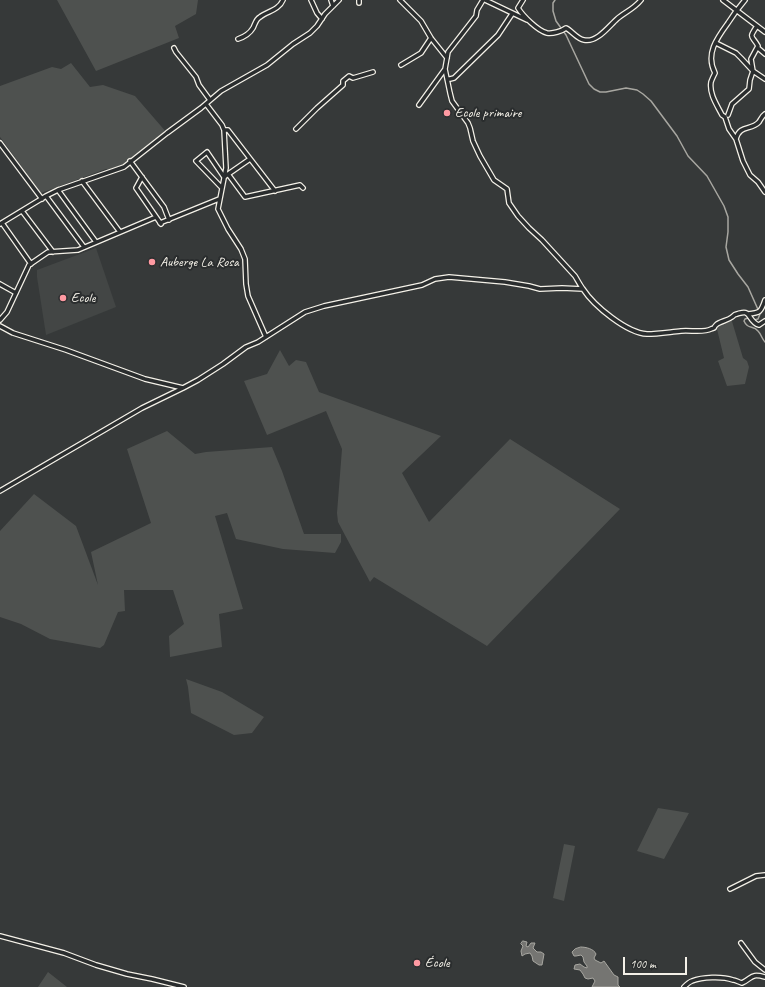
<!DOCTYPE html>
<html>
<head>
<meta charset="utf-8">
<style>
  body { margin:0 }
  #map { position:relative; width:765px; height:987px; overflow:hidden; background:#363939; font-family:Caveat,sans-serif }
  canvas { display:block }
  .scale { position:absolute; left:623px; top:957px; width:64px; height:18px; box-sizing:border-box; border:2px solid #f4f1e8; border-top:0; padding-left:5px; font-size:12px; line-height:14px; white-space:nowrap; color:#f4f1e8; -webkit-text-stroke:3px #2a2d2e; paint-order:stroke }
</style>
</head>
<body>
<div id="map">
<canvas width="765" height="987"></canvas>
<div class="scale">100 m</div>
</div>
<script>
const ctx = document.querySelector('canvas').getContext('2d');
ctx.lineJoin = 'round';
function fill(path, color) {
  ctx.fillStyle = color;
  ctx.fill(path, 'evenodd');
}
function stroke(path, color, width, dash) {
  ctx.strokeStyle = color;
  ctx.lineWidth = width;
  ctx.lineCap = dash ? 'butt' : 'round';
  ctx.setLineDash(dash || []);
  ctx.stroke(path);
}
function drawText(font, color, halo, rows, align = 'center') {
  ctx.font = font + ' Caveat,sans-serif';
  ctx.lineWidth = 4;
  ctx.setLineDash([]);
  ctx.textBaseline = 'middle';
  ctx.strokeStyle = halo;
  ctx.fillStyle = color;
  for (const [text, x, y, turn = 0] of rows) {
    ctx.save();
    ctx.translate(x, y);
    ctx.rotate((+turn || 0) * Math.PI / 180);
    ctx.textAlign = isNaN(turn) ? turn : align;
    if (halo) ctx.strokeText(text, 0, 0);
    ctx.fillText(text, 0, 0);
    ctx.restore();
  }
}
const built = new Path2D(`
  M 96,248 L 116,307 L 46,335 L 37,277 L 37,270 Z`);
const green = new Path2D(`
  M 57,0 L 198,0 L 196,14 L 175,26 L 179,38 L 96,71 Z
  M 71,63 L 90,87 L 103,85 L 135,96 L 167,133 L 124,167 L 111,171 L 106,169 L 41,193 L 0,137 L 0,86 L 52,67 L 61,69 Z
  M 731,318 L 743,358 L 747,361 L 749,367 L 745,384 L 727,386 L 718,361 L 724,358 L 716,325 Z
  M 280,350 L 289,366 L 296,360 L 306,362 L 319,392 L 441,436 L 402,473 L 429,522 L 510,439 L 620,509 L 487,646 L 374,577 L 370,582 L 338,522 L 337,513 L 342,449 L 326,411 L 267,435 L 244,381 L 267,374 Z
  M 167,431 L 195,454 L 206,452 L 272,447 L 282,471 L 304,534 L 341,534 L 341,542 L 335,553 L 283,549 L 236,539 L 227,513 L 215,516 L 243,609 L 219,614 L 222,647 L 170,657 L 169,636 L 184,624 L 173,590 L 124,590 L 125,611 L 118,612 L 104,645 L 100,648 L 50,639 L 21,624 L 0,617 L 0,531 L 34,494 L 76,526 L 98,585 L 91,552 L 151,523 L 127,449 Z
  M 186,679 L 222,692 L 264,717 L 252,733 L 234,735 L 191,713 L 188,687 Z
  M 658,808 L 677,811 L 689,813 L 664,859 L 637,851 Z
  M 564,844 L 575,846 L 564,901 L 553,898 Z
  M 48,972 L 67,987 L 38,987 Z`);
const water = new Path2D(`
  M 523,941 L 527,942 L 526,946 L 528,947 L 531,943 L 535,943 L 533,948 L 537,952 L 541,952 L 544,954 L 542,965 L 539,965 L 533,961 L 532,956 L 530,953 L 525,954 L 522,956 L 521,951 L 523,946 L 521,944 Z
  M 581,947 C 586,947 594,949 596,954 L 594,958 L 595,960 L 601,963 L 604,961 L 614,975 L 618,977 L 618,985 L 620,987 L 592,987 L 595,981 L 593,978 L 588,979 L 585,978 L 583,974 L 580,970 L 574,969 L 575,965 L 580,964 L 584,967 L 587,968 L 587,966 L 584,962 L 583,957 L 581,955 L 576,956 L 574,956 L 572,952 L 575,949 Z`);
const stream = new Path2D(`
  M 555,0 L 553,3 L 553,11 L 556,21 L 566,35 L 589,84 L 594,89 L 600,92 L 606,92 L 626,88 L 637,90 L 643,94 L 651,101 L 677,136 L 688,156 L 707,176 L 724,206 L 728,217 L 728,232 L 726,247 L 729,260 L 738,274 L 748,287 L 760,314 L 758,319 L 754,320 L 748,318 L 745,319 L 744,321 C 748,330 753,325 758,331 C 761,334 762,339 765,342`);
const street = new Path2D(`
  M 311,0 L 317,13 L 322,19
  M 331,0 L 333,6
  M 359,0 L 359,3
  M 400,0 L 421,21 L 431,38 L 447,58
  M 483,0 L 477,10 L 476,16 L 448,52 L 445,69 L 450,93 L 452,101 L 468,123 L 470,128 L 473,141 L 480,156 L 494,180 L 507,189 L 509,203 L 518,216 L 529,228 L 542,240 L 575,276 C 578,281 580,285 583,289 C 594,306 627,333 647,334 C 658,334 670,332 681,331 C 690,330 704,333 711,329 C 717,327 712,329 716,325 C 720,321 727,321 732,317 C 735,315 733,315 737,314 C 739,313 745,312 746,313 C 750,314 751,323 759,325 L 765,321
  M 485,0 L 527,20
  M 523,0 L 518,8 C 523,16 538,31 547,33 C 553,34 562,31 566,28 C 572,31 577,39 584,40 C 597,43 609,26 617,19 C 625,12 634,9 641,0
  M 723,0 L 765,32
  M 745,0 C 739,7 733,15 728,23 C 717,38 705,54 715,73 C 714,75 712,79 711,82 C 709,94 717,105 722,115 L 725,117 L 729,129 L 736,139 L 743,161 L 750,175 L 758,182 L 765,192
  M 238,39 C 244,37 250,33 253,28 C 255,24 256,19 260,17 C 268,11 279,10 283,0
  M 716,43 L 736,53 L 741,58 L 753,71
  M 174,48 L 176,52 L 196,77 L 199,85 L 210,100
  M 758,48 L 765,54
  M 401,65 L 421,53 L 431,38
  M 753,71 L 751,59 L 758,46 C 752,35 748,39 757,26
  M 447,79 L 450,79 L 454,78 L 498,35 L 512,14
  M 206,104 L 222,125 L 224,130 L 226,168 L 218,209 L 228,229 L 241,249 L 245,259 L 246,284 L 248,296 L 266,337
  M 419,105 L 445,69
  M 728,115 L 732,104 L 749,89 L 750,80 L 753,71 L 765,79
  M 296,129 L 317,108 L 343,85 L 343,81 L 349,76 L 353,78 L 373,72
  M 224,130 L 228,130 L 275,191
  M 736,139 C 740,124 751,131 759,122 C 761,119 762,116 765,114
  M 0,143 L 42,199
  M 130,161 L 164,207 L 169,220
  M 228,174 L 245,197 L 300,185 L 303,188
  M 142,177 L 136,188 L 161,224
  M 82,181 L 120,232
  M 222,188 L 196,161 L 207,152 L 224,177 L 250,159
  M 58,190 L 96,242
  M 46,196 L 84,247
  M 22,211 L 53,252
  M 2,223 L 31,264
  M 160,223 L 219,199
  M 0,224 L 46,196 L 58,190 L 124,167 L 167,133 L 201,108 L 221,91 L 267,65 L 293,44 L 310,33 L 317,26 L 325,14 L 339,0
  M 0,284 L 16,293
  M 748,314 C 760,313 761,312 765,300
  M 0,320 L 7,312 L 29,265 L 48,252 L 78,250 L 156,217
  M 0,326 L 13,333 L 66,350 L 145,379 L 183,388 L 198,380 L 223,364 L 246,347 L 258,342 L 305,312 L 324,306 L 422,285 L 435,279 L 449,277 L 505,282 L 529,286 L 540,289 L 562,288 L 583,289
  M 0,491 L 142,408 L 183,388
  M 730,889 L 756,876 L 765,875
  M 0,936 L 64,953 L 96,965 L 127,974 L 152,979 L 184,987
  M 741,943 L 755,962 L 765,970
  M 684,987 C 686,985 689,982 692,981 C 702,977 722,976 733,980 C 736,980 738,982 742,983 C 753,978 750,973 765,977`);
const markers = [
  [447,113,4,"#ff9aa2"],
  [152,262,4,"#ff9aa2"],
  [63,298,4,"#ff9aa2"],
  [417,963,4,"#ff9aa2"]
];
const poiNames = [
  ["Ecole primaire",455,113],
  ["Auberge La Rosa",160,262],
  ["Ecole",71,298],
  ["École",425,963]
];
fill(built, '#434645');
fill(green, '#4e514f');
fill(water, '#757572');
stroke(water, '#a8a7a1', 1);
stroke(stream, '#a8a7a1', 1.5);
stroke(street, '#f4f1e8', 6);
stroke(street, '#2a2d2e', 3.5);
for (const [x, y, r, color] of markers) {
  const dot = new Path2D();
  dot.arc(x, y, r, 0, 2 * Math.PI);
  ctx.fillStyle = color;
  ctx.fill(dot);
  stroke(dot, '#2a2d2e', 1.5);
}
drawText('14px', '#f4f1e8', '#2a2d2e', poiNames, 'left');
</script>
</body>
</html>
